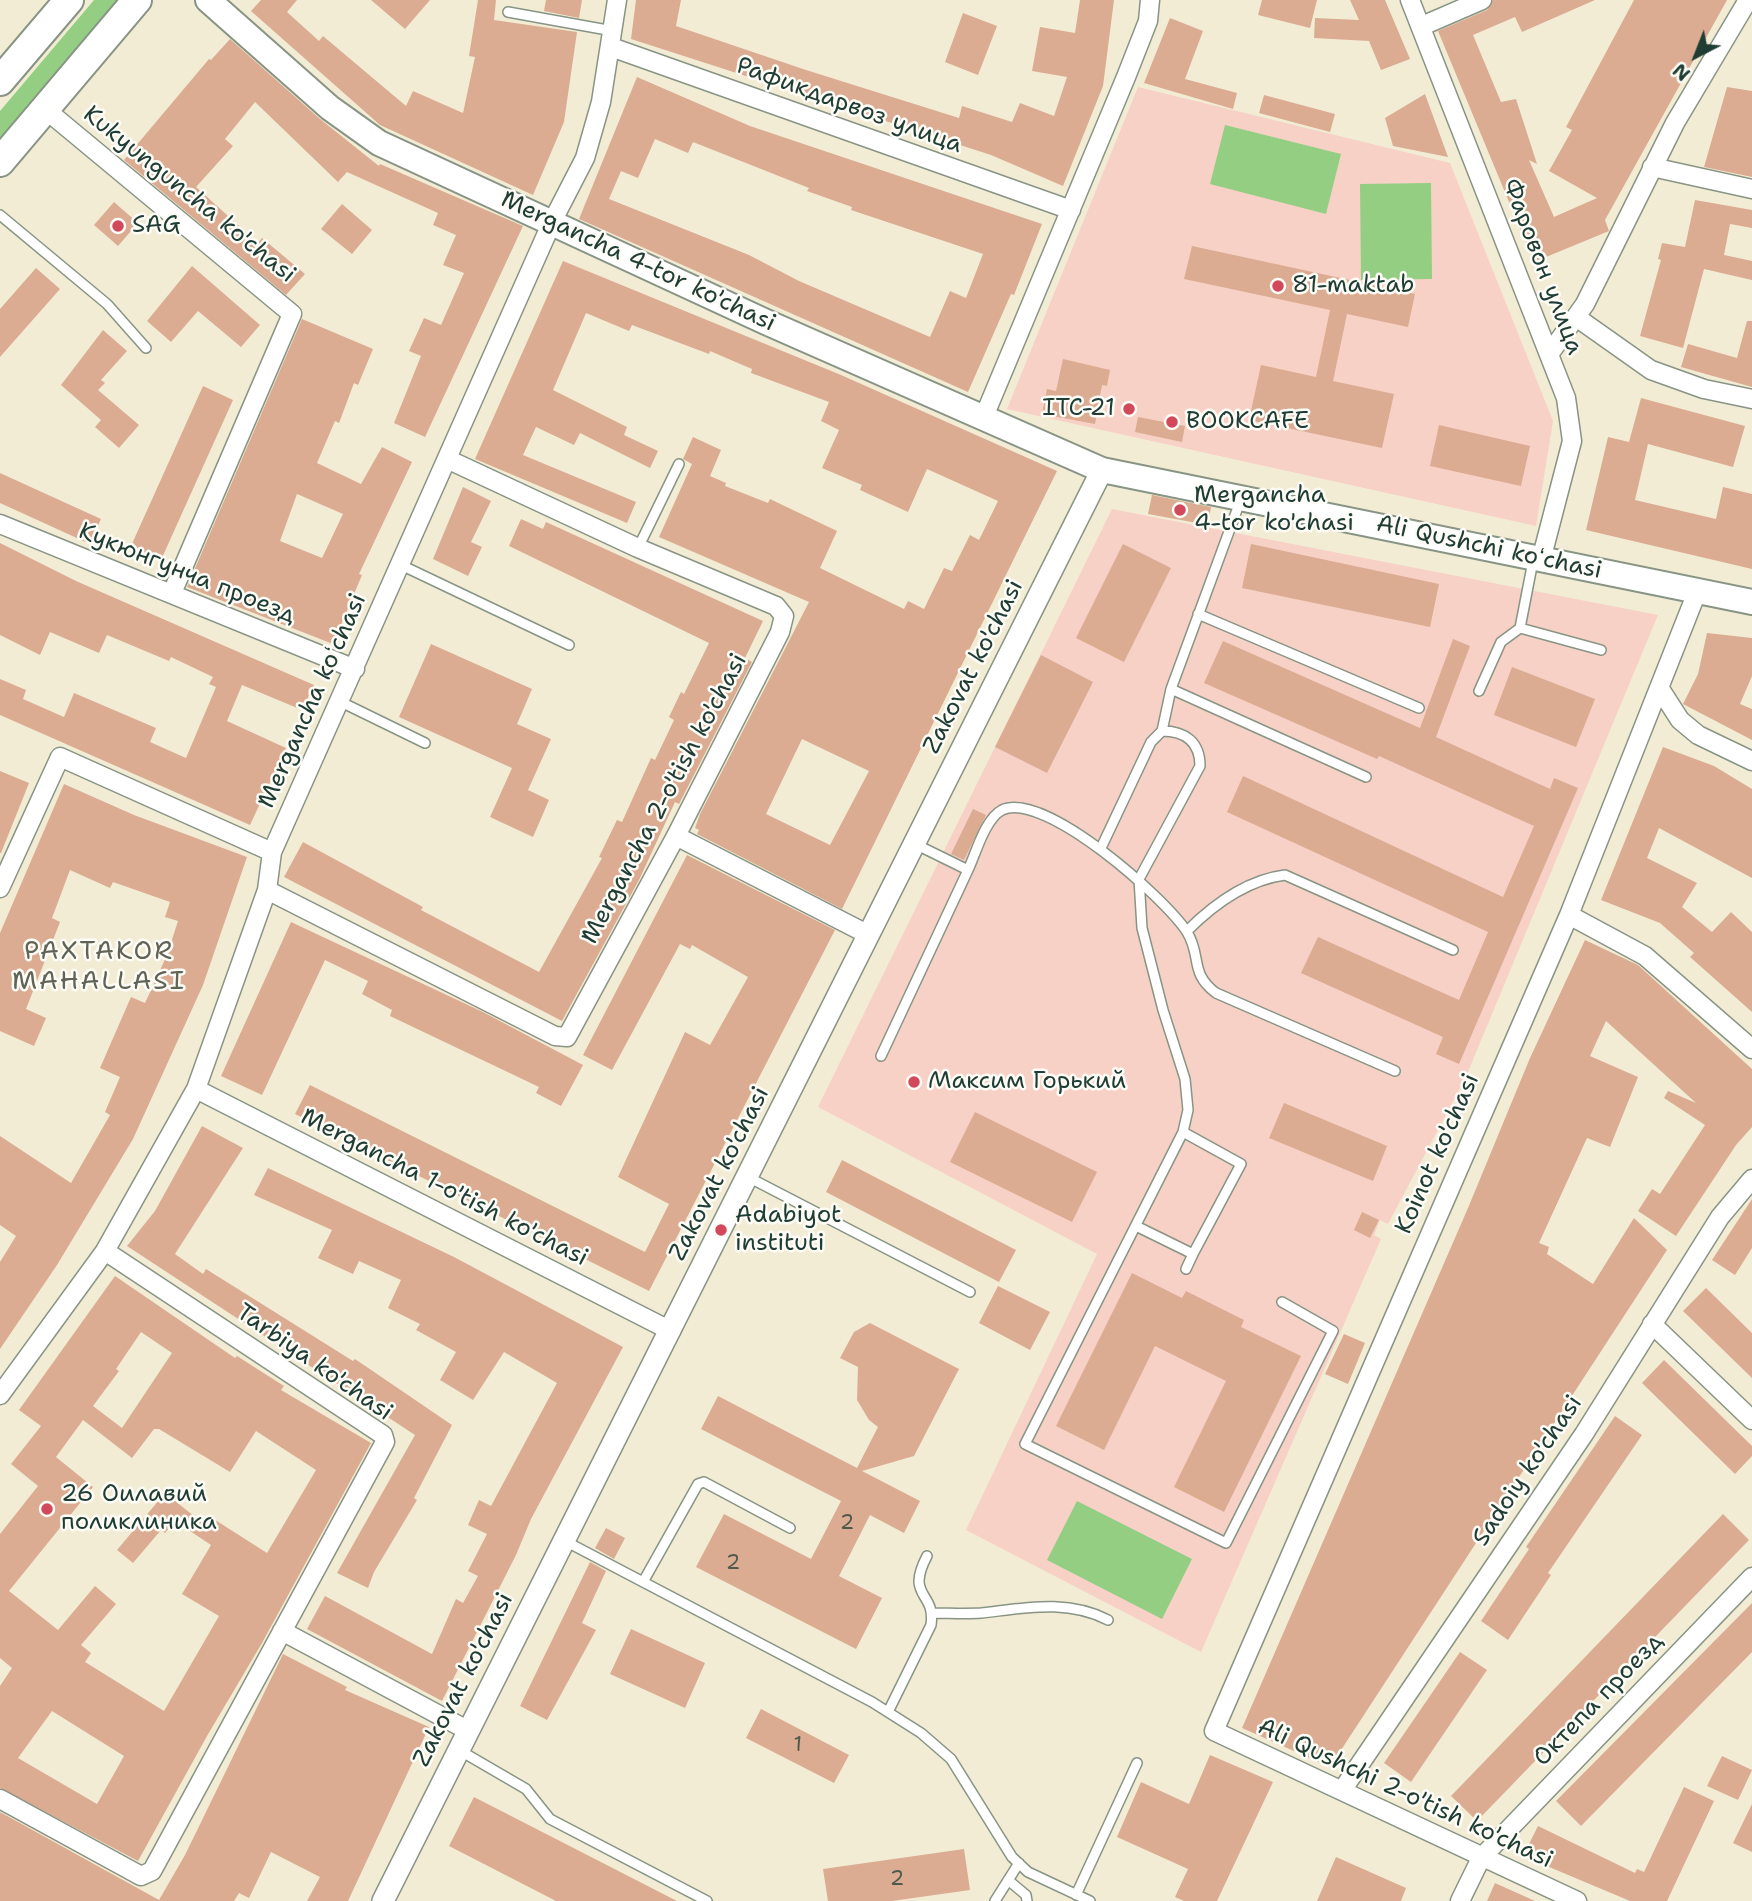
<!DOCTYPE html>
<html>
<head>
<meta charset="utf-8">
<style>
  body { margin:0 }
  #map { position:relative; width:1752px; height:1901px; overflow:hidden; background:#f2ecd5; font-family:"Shantell Sans",sans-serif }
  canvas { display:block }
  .north { position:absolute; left:1661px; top:21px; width:70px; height:70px; -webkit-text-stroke:5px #fdfcf7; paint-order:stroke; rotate:222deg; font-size:19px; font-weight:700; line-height:28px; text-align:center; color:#1f3d34 }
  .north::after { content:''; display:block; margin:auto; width:24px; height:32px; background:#1f3d34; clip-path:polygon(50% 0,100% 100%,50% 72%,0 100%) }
</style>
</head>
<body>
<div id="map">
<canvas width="1752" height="1901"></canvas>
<div class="north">N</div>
</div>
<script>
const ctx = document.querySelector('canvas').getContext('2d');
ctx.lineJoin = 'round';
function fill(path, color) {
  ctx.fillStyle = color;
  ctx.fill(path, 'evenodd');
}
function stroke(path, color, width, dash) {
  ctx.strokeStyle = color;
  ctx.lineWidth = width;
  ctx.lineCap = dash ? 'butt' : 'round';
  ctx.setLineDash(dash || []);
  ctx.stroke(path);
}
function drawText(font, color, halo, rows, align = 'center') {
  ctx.font = font + ' "Shantell Sans",sans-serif';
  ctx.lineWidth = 5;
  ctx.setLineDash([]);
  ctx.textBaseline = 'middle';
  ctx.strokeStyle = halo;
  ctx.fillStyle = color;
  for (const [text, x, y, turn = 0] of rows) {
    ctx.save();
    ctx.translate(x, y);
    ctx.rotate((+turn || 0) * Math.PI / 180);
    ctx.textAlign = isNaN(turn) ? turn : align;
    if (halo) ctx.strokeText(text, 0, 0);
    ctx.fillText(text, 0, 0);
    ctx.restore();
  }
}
const built = new Path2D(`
  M 1138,87 L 1450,163 L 1553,421 L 1536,526 L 1007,409 Z
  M 1112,509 L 1658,615 L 1465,1079 L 1388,1224 L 1380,1220 L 1374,1235 L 1381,1239 L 1201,1652 L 966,1530 L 1097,1254 L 818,1107 Z`);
const green = new Path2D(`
  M 94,0 L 120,0 L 0,142 L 0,111 Z
  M 1225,125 L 1341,154 L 1326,214 L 1210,184 Z
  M 1431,183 L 1432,279 L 1361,280 L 1360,184 Z
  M 1077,1501 L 1192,1559 L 1162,1619 L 1047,1560 Z`);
const building = new Path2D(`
  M 261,0 L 297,0 L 287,12 L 319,41 L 323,36 L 406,106 L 413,91 L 463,113 L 475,57 L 469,56 L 478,0 L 496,0 L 494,20 L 577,32 L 564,122 L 533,195 L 380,125 L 251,11 Z
  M 371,0 L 430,0 L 405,29 Z
  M 546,0 L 582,0 L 579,18 L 544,11 Z
  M 636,0 L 681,0 L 676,26 L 806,70 L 959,118 L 962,106 L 1012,122 L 1020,103 L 1054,116 L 1067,77 L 1032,71 L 1040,27 L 1075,33 L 1080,0 L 1114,0 L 1103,86 L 1063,186 L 991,155 L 631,39 Z
  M 1262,0 L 1317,0 L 1310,28 L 1258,15 Z
  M 1350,0 L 1385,0 L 1410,59 L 1381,70 L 1369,41 L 1314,38 L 1315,18 L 1359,20 Z
  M 1493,0 L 1595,0 L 1522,32 L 1515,17 L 1473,35 L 1501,102 L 1516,99 L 1537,164 L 1529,160 L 1554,217 L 1597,198 L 1549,171 L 1572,130 L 1566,127 L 1634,0 L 1727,0 L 1605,220 L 1609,231 L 1534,262 L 1438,31 L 1487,10 Z
  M 963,13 L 997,26 L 978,75 L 945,62 Z
  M 1170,18 L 1203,31 L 1185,79 L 1237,93 L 1233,109 L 1144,83 Z
  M 230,39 L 320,119 L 379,166 L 380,164 L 523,226 L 425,437 L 394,423 L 421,356 L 409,351 L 424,318 L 441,325 L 464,273 L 443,265 L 456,235 L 433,225 L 438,213 L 347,172 L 338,182 L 255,102 L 225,139 L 233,146 L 196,187 L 258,243 L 262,238 L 305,274 L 286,295 L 124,160 L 209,59 L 211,60 Z
  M 637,77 L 750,126 L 1042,224 L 1014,295 L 1011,294 L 968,392 L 579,219 ZM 655,139 L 688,153 L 693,142 L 809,188 L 807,191 L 852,207 L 851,210 L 983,254 L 966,298 L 950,291 L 930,337 L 799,281 L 749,255 L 609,199 L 621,171 L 638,178 Z
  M 1727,87 L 1752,91 L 1752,177 L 1704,167 Z
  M 1425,94 L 1448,157 L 1393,146 L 1385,118 Z
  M 1264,95 L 1335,114 L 1330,132 L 1259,113 Z
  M 1695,200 L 1752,210 L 1752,228 L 1730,224 L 1724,255 L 1752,261 L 1752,280 L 1704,269 L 1683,348 L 1640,336 L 1661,260 L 1658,259 L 1662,243 L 1685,247 Z
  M 114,202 L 138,223 L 118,246 L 94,225 Z
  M 342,204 L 372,230 L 352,254 L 321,229 Z
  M 1192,246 L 1415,294 L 1408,327 L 1347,314 L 1333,381 L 1394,394 L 1382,448 L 1249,420 L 1261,365 L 1316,377 L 1330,310 L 1184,279 Z
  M 563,261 L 841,375 L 1057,471 L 842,909 L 697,834 L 699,830 L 695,828 L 700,814 L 809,602 L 659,537 L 692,464 L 683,459 L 693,437 L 721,450 L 710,476 L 726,483 L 725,486 L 768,503 L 770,499 L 837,531 L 820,568 L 904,609 L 908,601 L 924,609 L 944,568 L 952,571 L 970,535 L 979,540 L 998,501 L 927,469 L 908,512 L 860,490 L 862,485 L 822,468 L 839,430 L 821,421 L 829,402 L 751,373 L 752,369 L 710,351 L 709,354 L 632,325 L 629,331 L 586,313 L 553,390 L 627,427 L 624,435 L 658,451 L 650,468 L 580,433 L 574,445 L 536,427 L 523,455 L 636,502 L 627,523 L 475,459 ZM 802,739 L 869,771 L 830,845 L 766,814 Z
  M 192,266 L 260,325 L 241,347 L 198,311 L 171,342 L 147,321 Z
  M 36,268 L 60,289 L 0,357 L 0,309 Z
  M 302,319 L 373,349 L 358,385 L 354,383 L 339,423 L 335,421 L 317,463 L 361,484 L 382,447 L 412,462 L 359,574 L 362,575 L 333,644 L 187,587 ZM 297,494 L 343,514 L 322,558 L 280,541 Z
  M 1747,321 L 1752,321 L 1752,387 L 1681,367 L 1688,344 L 1737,358 Z
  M 103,330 L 127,351 L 101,380 L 105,383 L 98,390 L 139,425 L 119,448 L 95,427 L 101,420 L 61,385 Z
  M 1063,359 L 1110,370 L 1107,386 L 1102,385 L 1095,424 L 1042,414 L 1047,389 L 1056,391 Z
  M 203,386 L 233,400 L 161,560 L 131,546 Z
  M 1641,398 L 1745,426 L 1733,467 L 1648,444 L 1635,500 L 1716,519 L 1723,487 L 1752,494 L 1752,569 L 1586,530 L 1608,437 L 1629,442 Z
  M 1138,417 L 1185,426 L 1182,442 L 1135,432 Z
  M 1439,425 L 1530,446 L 1521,486 L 1430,466 Z
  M 0,473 L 101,519 L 90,544 L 0,503 Z
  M 463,487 L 491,501 L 471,542 L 482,547 L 468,576 L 433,559 Z
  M 1152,495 L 1211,507 L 1208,525 L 1148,514 Z
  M 521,519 L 543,529 L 546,522 L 763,621 L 745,658 L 752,662 L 679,804 L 675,802 L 639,880 L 562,1021 L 284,877 L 303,842 L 423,907 L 421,910 L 539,972 L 602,858 L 599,857 L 617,820 L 622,822 L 651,758 L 655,760 L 674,720 L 669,717 L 681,692 L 684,694 L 709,643 L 509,546 Z
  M 0,543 L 76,581 L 314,685 L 302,710 L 242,685 L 227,721 L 286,748 L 250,825 L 0,715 L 0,679 L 26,690 L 23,699 L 64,717 L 74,693 L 156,728 L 150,742 L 186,758 L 216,687 L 209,684 L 213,677 L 171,657 L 169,661 L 107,635 L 99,653 L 50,632 L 40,655 L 0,635 Z
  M 1123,544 L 1171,568 L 1124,662 L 1076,638 Z
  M 1251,544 L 1439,584 L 1430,627 L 1242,588 Z
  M 1707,633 L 1752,638 L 1752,676 L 1740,704 L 1752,709 L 1752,740 L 1683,704 L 1698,674 Z
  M 1453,639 L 1470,646 L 1436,737 L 1550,789 L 1554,778 L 1578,788 L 1459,1064 L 1436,1054 L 1443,1037 L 1301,973 L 1318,937 L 1459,1000 L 1488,932 L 1227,812 L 1243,776 L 1503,897 L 1534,826 L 1379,756 L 1377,759 L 1204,683 L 1223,641 L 1420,728 Z
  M 431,644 L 532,689 L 517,724 L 551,739 L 528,790 L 549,800 L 533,837 L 490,817 L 512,768 L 399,717 Z
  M 1041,655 L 1093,682 L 1047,773 L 995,747 Z
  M 1512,667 L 1595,699 L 1576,747 L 1494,715 Z
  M 1663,747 L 1714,766 L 1752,789 L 1752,878 L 1659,828 L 1647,858 L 1697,883 L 1682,907 L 1712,932 L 1731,912 L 1752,932 L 1752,1012 L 1690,957 L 1694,953 L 1660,923 L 1601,900 Z
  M 0,771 L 29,783 L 1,853 L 0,853 Z
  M 64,784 L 134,815 L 247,857 L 203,985 L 133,1139 L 57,1265 L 0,1349 L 0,1262 L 16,1236 L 0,1225 L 0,1136 L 71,1183 L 110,1115 L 105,1112 L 120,1077 L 100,1068 L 131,997 L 145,1003 L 167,955 L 178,921 L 165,917 L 170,902 L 113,882 L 110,888 L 70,870 L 52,918 L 60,922 L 26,1009 L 46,1018 L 34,1046 L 0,1031 L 0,933 Z
  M 973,809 L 986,815 L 964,860 L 951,854 Z
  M 687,855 L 835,930 L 649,1291 L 295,1114 L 310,1085 L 645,1252 L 669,1204 L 618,1177 L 685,1032 L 710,1045 L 748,977 L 692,945 L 690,949 L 680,944 L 612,1070 L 583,1055 Z
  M 291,922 L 483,1012 L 583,1065 L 561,1106 L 536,1093 L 539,1087 L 390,1016 L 392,1010 L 362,994 L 368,981 L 325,960 L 262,1095 L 221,1076 Z
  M 1585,940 L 1638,965 L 1752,1069 L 1752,1127 L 1736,1145 L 1676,1236 L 1638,1211 L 1652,1189 L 1660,1194 L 1705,1125 L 1664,1098 L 1668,1091 L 1696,1103 L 1606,1021 L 1590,1056 L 1638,1077 L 1610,1147 L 1587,1138 L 1539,1243 L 1549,1247 L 1547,1254 L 1593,1284 L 1634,1218 L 1667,1250 L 1330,1767 L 1242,1728 L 1468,1208 L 1530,1058 Z
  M 1284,1103 L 1387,1146 L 1373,1181 L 1269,1138 Z
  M 975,1112 L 1097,1172 L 1072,1222 L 950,1162 Z
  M 202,1126 L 243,1148 L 175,1254 L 203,1274 L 206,1269 L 353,1361 L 355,1359 L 452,1425 L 414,1498 L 417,1500 L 374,1572 L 368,1588 L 337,1573 L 415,1435 L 127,1246 L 155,1211 Z
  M 842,1160 L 1016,1250 L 999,1282 L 826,1192 Z
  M 268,1168 L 454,1257 L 623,1347 L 531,1519 L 516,1555 L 442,1701 L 307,1629 L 325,1596 L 432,1654 L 456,1599 L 463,1603 L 478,1576 L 468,1571 L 487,1534 L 468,1525 L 479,1500 L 491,1506 L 557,1383 L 504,1352 L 473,1400 L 440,1380 L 456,1352 L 416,1330 L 420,1324 L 388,1308 L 401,1280 L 359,1261 L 353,1274 L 318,1258 L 332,1230 L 254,1195 Z
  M 1752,1199 L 1752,1248 L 1735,1275 L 1712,1260 Z
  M 1362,1212 L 1379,1220 L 1370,1238 L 1354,1230 Z
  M 1132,1273 L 1182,1298 L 1186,1291 L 1244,1320 L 1241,1327 L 1301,1356 L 1224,1512 L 1174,1487 L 1226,1381 L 1155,1346 L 1104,1450 L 1056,1426 Z
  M 115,1276 L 235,1358 L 237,1356 L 284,1386 L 281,1390 L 371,1443 L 262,1643 L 207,1736 L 138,1861 L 0,1788 L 0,1686 L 12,1668 L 0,1658 L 0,1534 L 38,1486 L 11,1464 L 41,1426 L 19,1410 ZM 141,1332 L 172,1353 L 122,1428 L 93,1406 L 119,1371 L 116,1369 ZM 83,1420 L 132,1458 L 154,1429 L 159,1429 L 230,1472 L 256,1431 L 316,1470 L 267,1553 L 209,1516 L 204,1524 L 165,1493 L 117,1550 L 133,1563 L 161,1530 L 165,1533 L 175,1521 L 211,1545 L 182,1594 L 219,1616 L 164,1711 L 85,1662 L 91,1653 L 81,1645 L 116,1604 L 95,1586 L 58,1630 L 9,1591 L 93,1487 L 56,1457 ZM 52,1711 L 124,1756 L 97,1804 L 18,1758 Z
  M 998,1286 L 1050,1312 L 1030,1350 L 979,1323 Z
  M 1706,1288 L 1752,1333 L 1752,1378 L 1683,1311 Z
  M 870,1323 L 959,1369 L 914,1456 L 862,1471 L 920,1501 L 904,1533 L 870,1515 L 839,1576 L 882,1598 L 856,1649 L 696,1567 L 724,1514 L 811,1559 L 841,1501 L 701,1429 L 718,1396 L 857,1468 L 878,1427 L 869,1420 L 857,1400 L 858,1367 L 840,1358 L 854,1332 Z
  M 1344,1334 L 1365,1343 L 1348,1384 L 1325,1374 Z
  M 1664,1360 L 1752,1446 L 1752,1456 L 1735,1474 L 1642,1383 Z
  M 1615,1416 L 1642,1435 L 1548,1573 L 1551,1575 L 1508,1640 L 1481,1621 L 1529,1549 L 1526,1547 Z
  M 1723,1514 L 1749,1540 L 1477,1821 L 1451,1796 Z
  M 606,1528 L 625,1538 L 614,1559 L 595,1548 Z
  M 590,1562 L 606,1571 L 582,1623 L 596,1630 L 547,1720 L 520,1706 Z
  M 1752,1603 L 1752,1652 L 1581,1826 L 1556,1801 Z
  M 631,1629 L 705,1663 L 685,1708 L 610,1674 Z
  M 1460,1652 L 1487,1670 L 1411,1782 L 1384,1763 Z
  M 283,1654 L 347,1687 L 345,1690 L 429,1727 L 348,1901 L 307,1901 L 320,1877 L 271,1852 L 249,1898 L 239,1893 L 234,1901 L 0,1901 L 0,1812 L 159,1900 L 185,1855 Z
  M 761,1709 L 849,1755 L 834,1783 L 746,1738 Z
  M 1210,1755 L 1273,1782 L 1217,1901 L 1184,1901 L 1175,1897 L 1188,1869 L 1117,1837 L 1141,1782 L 1189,1804 Z
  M 1722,1756 L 1752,1770 L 1738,1800 L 1707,1786 Z
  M 1684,1787 L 1714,1801 L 1667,1901 L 1630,1901 L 1523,1856 L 1538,1826 L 1635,1873 L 1637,1869 L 1644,1872 Z
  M 474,1797 L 677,1901 L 556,1901 L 449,1846 Z
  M 1752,1804 L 1752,1852 L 1733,1843 Z
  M 964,1849 L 970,1890 L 892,1901 L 828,1901 L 823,1869 Z
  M 1336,1857 L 1406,1888 L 1401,1901 L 1317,1901 Z
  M 1495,1883 L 1535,1901 L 1487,1901 Z`);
const service = new Path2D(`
  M 508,12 L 613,31
  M 0,215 L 107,304 L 146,348
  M 638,548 L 679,464
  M 1533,561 L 1520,628 L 1601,650
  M 401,565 L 569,645
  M 1198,614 L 1419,708
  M 1171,689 L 1366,777
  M 1479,691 L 1501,642 L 1520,628
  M 341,702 L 425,743
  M 1162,731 L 1171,689 L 1241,499
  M 915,844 L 968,870 C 976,853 985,819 1002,810 C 1044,790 1165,898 1187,932 C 1202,956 1189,973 1216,993 L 1395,1071
  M 1101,848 L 1151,742 L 1162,731 C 1185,731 1200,742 1200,766 L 1139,879 L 1142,928 L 1163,1010 L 1185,1079 L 1188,1110 L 1183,1132 L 1025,1444 L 1226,1543 L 1333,1331 L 1282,1302
  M 1187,931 C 1214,904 1246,880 1285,875 L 1453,950
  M 881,1056 L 968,870
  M 748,1177 L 970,1292
  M 1136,1226 L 1193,1254 L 1241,1164 L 1183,1132
  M 1186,1269 L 1193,1254
  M 565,1541 L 872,1702 L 921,1733 L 951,1759 L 1012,1857 L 1028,1872 L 1090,1901
  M 643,1582 L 698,1484 L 704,1482 L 790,1528
  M 932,1613 C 949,1613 965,1614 981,1613 C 1026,1608 1067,1599 1108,1620
  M 888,1712 L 931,1625 C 936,1591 905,1598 927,1556
  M 459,1750 L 526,1789 L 550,1819 L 707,1901
  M 1008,1880 L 1026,1895 L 1027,1901
  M 1076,1895 L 1137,1763
  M 995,1901 L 1019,1863`);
const minor = new Path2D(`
  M 1410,0 L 1566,398 L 1572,441 L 1541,560
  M 1422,26 L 1482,0
  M 611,47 L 1071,210
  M 45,109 L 292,314 L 172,593
  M 1652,167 L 1752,189
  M 1576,317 L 1651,370 L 1704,389 L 1752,399
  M 1550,353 L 1585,304 L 1675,123 L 1748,0
  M 983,419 L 1126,77 L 1148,21 L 1150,0
  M 0,524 L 355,669
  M 1660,689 L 1680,720 L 1698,735 L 1752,761
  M 676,836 L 869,935
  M 0,888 L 60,757 L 272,852
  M 267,890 L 555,1036 L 567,1037 L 676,836 L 780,632 L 784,616 L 776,606 L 638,548 L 447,459
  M 1569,915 L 1645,956 L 1752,1049
  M 196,1089 L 671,1331
  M 1652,1324 L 1752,1420
  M 0,1395 L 105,1251 L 196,1089 L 267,890 L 272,852 L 552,222 L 585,158 L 601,102 L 617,0
  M 282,1631 L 467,1730
  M 1343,1789 L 1584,1434 L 1720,1217 L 1752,1179
  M 0,1799 L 141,1876 L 152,1871 L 385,1442 L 383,1435 L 105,1251
  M 1460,1901 L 1481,1858 L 1752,1577
  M 1577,1901 L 1214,1731 L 1569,915 L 1697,592`);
const tertiary = new Path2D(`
  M 383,1901 L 1102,470`);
const secondary = new Path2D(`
  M 208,0 L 330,108 L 379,143 L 766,322 L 1102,470 L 1752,602`);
const trunk = new Path2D(`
  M 0,81 L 69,0
  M 0,162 L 137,0`);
const markers = [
  [118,226,7,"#d1495b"],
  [1278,286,7,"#d1495b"],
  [1129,409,7,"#d1495b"],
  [1172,422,7,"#d1495b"],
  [1180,510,7,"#d1495b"],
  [914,1082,7,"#d1495b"],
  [721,1230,7,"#d1495b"],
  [47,1509,7,"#d1495b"]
];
const numberNames = [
  ["2",847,1524],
  ["2",733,1564],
  ["1",798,1746],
  ["2",897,1880]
];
const streetNames = [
  ["Рафикдарвоз улица",849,106,20],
  ["Kukyunguncha ko'chasi",189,195,39],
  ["Mergancha 4-tor ko'chasi",638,262,25],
  ["Фаровон улица",1542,267,69],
  ["Ali Qushchi koʻchasi",1489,548,12],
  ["Кукюнгунча проезд",187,574,22],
  ["Zakovat ko'chasi",974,667,-63],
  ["Mergancha koʻchasi",313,701,-66],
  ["Mergancha 2-o'tish ko'chasi",665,799,-62],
  ["Koinot ko'chasi",1438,1154,-66],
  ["Zakovat ko'chasi",720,1174,-63],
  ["Mergancha 1-o'tish ko'chasi",444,1188,27],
  ["Tarbiya ko'chasi",314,1363,35],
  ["Sadoiy ko'chasi",1528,1471,-56],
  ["Zakovat ko'chasi",464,1680,-63],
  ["Октепа проезд",1599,1700,-46],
  ["Ali Qushchi 2-o'tish ko'chasi",1405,1794,25]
];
const poiNames = [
  ["SAG",132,226],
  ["81-maktab",1292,286],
  ["ITC-21",1115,409,"right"],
  ["BOOKCAFE",1186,422],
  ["Mergancha",1194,496],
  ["4-tor ko'chasi",1194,524],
  ["Максим Горький",928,1082],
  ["Adabiyot",735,1216],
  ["instituti",735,1244],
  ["26 Оилавий",61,1495],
  ["поликлиника",61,1523]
];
const neighbourhoodNames = [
  ["PAXTAKOR",99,952],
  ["MAHALLASI",99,982]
];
fill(built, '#f7d1c6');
fill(green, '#93ce83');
fill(building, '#dbac92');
stroke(service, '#889484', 12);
stroke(minor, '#889484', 21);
stroke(tertiary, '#889484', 24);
stroke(secondary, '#889484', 28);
stroke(trunk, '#889484', 32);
stroke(service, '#fff', 9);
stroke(minor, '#fff', 18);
stroke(tertiary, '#fff', 21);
stroke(secondary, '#fff', 24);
stroke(trunk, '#fff', 28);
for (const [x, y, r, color] of markers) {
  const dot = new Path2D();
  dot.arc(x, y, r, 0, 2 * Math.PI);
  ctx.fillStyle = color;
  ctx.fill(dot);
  stroke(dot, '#fdfcf7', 2.5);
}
drawText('21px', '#4e594c', null, numberNames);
drawText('24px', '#1f3d34', '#fdfcf7', streetNames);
drawText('24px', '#1f3d34', '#fdfcf7', poiNames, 'left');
ctx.letterSpacing = '2px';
drawText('26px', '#616455', '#fdfcf7', neighbourhoodNames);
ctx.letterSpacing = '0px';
</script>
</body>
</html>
